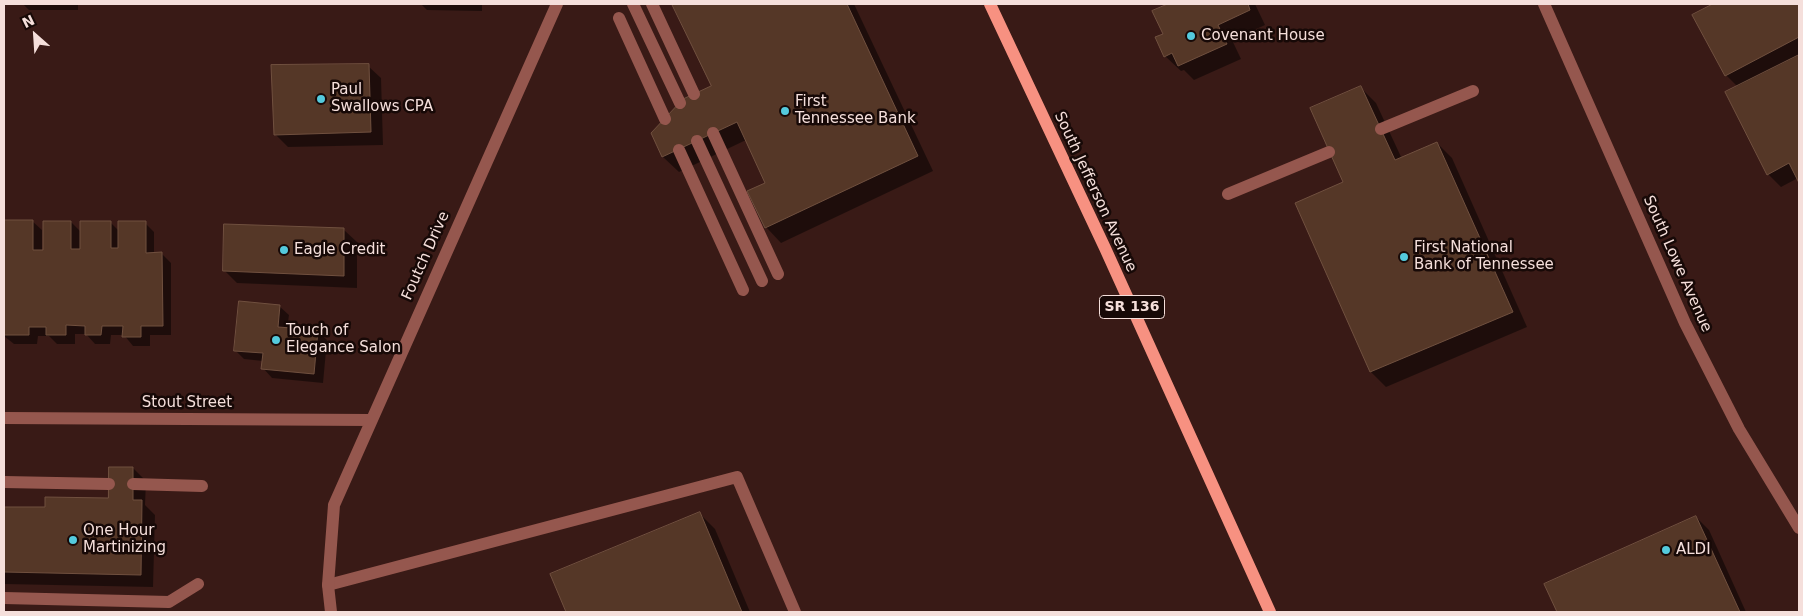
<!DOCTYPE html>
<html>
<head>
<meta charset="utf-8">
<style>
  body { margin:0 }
  #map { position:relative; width:1803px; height:616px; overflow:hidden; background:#391a16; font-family:"DejaVu Sans",sans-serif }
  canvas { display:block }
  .frame { position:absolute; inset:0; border:5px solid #f5dfdb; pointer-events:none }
  .north { position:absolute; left:10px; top:10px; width:50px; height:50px; -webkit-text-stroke:4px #170907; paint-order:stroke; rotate:334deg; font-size:14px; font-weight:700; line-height:20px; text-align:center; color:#f5dfdb }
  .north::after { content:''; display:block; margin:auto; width:18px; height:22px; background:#f5dfdb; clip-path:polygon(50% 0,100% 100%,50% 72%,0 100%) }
</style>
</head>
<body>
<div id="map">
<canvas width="1803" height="616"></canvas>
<div class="frame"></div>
<div class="north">N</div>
</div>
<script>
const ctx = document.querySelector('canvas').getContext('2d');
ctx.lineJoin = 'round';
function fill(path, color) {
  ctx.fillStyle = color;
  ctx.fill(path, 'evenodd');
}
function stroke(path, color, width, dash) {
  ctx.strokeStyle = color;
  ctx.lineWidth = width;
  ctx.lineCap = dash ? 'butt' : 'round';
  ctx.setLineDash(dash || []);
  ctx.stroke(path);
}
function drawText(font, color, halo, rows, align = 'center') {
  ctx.font = font + ' "DejaVu Sans",sans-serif';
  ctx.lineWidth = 5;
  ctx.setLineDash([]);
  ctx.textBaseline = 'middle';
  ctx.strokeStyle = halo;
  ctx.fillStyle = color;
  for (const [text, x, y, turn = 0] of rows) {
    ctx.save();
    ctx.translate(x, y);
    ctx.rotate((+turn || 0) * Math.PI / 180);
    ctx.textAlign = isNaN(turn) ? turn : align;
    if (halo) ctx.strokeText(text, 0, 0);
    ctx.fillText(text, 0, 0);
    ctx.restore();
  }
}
const shadow = new Path2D(`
  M 23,4 L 78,4 L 78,10 L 29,10 Z
  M 129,4 L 173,4 L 173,5 L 131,5 Z
  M 211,4 L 286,4 L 212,5 Z
  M 421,4 L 482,4 L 482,11 L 427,10 Z
  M 674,4 L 854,4 L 933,171 L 781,243 L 766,227 L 767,183 L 746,140 L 679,172 L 663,157 L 652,133 L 713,87 Z
  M 1171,4 L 1255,4 L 1265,25 L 1232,40 L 1241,59 L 1194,80 L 1184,70 L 1181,71 L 1165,56 L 1164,34 L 1154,12 Z
  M 1716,4 L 1799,4 L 1799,180 L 1798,178 L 1781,187 L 1768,174 L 1738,87 L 1726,75 L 1694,15 Z
  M 368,66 L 381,78 L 383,145 L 288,147 L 275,134 Z
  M 1361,88 L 1376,103 L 1402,159 L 1437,143 L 1452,158 L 1527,327 L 1386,387 L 1371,372 L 1345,183 Z
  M 32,221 L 42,230 L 42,251 L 45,251 L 71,222 L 81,232 L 110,222 L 119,231 L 145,223 L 154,232 L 154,254 L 162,254 L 171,263 L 171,335 L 150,335 L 150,346 L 133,346 L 124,335 L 111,335 L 110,344 L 95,344 L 86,334 L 75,334 L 75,344 L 57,344 L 49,336 L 38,336 L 37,344 L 14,344 L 4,336 L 4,251 Z
  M 344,230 L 357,242 L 357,288 L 237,283 L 224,270 Z
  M 279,306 L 289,315 L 287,329 L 318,331 L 327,340 L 323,383 L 272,378 L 263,368 L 263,361 L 244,359 L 235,350 Z
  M 133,468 L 146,481 L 145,505 L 155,515 L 153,587 L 4,584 L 4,508 L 46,509 L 110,499 Z
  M 699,513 L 715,529 L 750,612 L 568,612 L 552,575 Z
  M 1696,517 L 1709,530 L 1746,612 L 1558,612 L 1545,585 Z`);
const building = new Path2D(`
  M 672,4 L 847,4 L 918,156 L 765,228 L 747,191 L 765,183 L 737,122 L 662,157 L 651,133 L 683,99 L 711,86 Z
  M 1168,4 L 1248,4 L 1250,10 L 1218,25 L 1227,44 L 1178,66 L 1172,53 L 1164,57 L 1155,37 L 1163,34 L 1152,11 Z
  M 1713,4 L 1799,4 L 1799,37 L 1725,76 L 1692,15 Z
  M 1799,55 L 1799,183 L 1789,163 L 1767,175 L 1725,92 Z
  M 369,64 L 371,132 L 274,135 L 271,65 Z
  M 1361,86 L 1395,160 L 1437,142 L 1513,312 L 1370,372 L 1295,203 L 1343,182 L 1310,108 Z
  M 4,220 L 33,220 L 33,250 L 43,250 L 43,221 L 71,221 L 71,249 L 80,249 L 80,221 L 111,221 L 111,248 L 118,248 L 118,221 L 146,221 L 146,253 L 162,252 L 163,326 L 141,326 L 141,337 L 122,337 L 123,326 L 102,326 L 101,335 L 85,335 L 85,326 L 66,325 L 66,335 L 46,335 L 46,327 L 29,327 L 29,335 L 4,335 Z
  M 224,224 L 344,228 L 344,276 L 223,271 Z
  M 239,301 L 280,305 L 278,327 L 318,330 L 314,374 L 261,369 L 263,353 L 234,351 Z
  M 109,467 L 133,467 L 133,500 L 142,500 L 141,575 L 4,572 L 4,507 L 45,507 L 45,497 L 108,498 Z
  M 700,512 L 742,612 L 566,612 L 550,574 Z
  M 1696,516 L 1740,612 L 1557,612 L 1544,584 Z`);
const service = new Path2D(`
  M 633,4 L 680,103
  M 652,4 L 694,94
  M 619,18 L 665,119
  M 1381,129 L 1473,91
  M 713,133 L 778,274
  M 697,141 L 762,281
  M 679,150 L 743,290
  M 1228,194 L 1329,152
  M 4,482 L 109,484
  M 133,484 L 202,486
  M 328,585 L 737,477 L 795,612
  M 4,598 L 169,602 L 198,584`);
const minor = new Path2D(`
  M 4,418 L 370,420
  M 331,612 L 328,585 L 334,505 L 557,4`);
const tertiary = new Path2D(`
  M 1544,4 L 1685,323 L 1739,429 L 1799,528`);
const primary = new Path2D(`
  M 990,4 L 1105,248 L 1270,612`);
const markers = [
  [1191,36,5,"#54cadd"],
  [321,99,5,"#54cadd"],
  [785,111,5,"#54cadd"],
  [284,250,5,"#54cadd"],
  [1404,257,5,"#54cadd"],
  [276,340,5,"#54cadd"],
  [73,540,5,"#54cadd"],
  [1666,550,5,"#54cadd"]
];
const shields = [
  [1132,307,65]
];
const shieldNames = [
  ["SR 136",1132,307]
];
const poiNames = [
  ["Covenant House",1201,36],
  ["Paul",331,90],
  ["Swallows CPA",331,107],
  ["First",795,102],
  ["Tennessee Bank",795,119],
  ["First National",1414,248],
  ["Bank of Tennessee",1414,265],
  ["Eagle Credit",294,250],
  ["Touch of",286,331],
  ["Elegance Salon",286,348],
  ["One Hour",83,531],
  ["Martinizing",83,548],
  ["ALDI",1676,550]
];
const streetNames = [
  ["South Jefferson Avenue",1095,192,65],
  ["Foutch Drive",426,256,-66],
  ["South Lowe Avenue",1677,264,66],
  ["Stout Street",187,403]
];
fill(shadow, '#0007');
fill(building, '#553727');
stroke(building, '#70503f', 1);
stroke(service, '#95574e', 12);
stroke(minor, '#95574e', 12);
stroke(tertiary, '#95574e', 12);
stroke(primary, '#f79181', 12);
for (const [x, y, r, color] of markers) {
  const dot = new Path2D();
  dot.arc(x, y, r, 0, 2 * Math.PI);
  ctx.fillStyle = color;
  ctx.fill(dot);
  stroke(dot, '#170907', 2);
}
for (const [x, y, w] of shields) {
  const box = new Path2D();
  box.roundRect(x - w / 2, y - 11.5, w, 23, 4);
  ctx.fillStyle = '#170907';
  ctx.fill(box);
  stroke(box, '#f5dfdb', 1);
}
drawText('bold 14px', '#f5dfdb', null, shieldNames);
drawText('15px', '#f5dfdb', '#170907', poiNames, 'left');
drawText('15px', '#f5dfdb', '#170907', streetNames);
</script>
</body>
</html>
